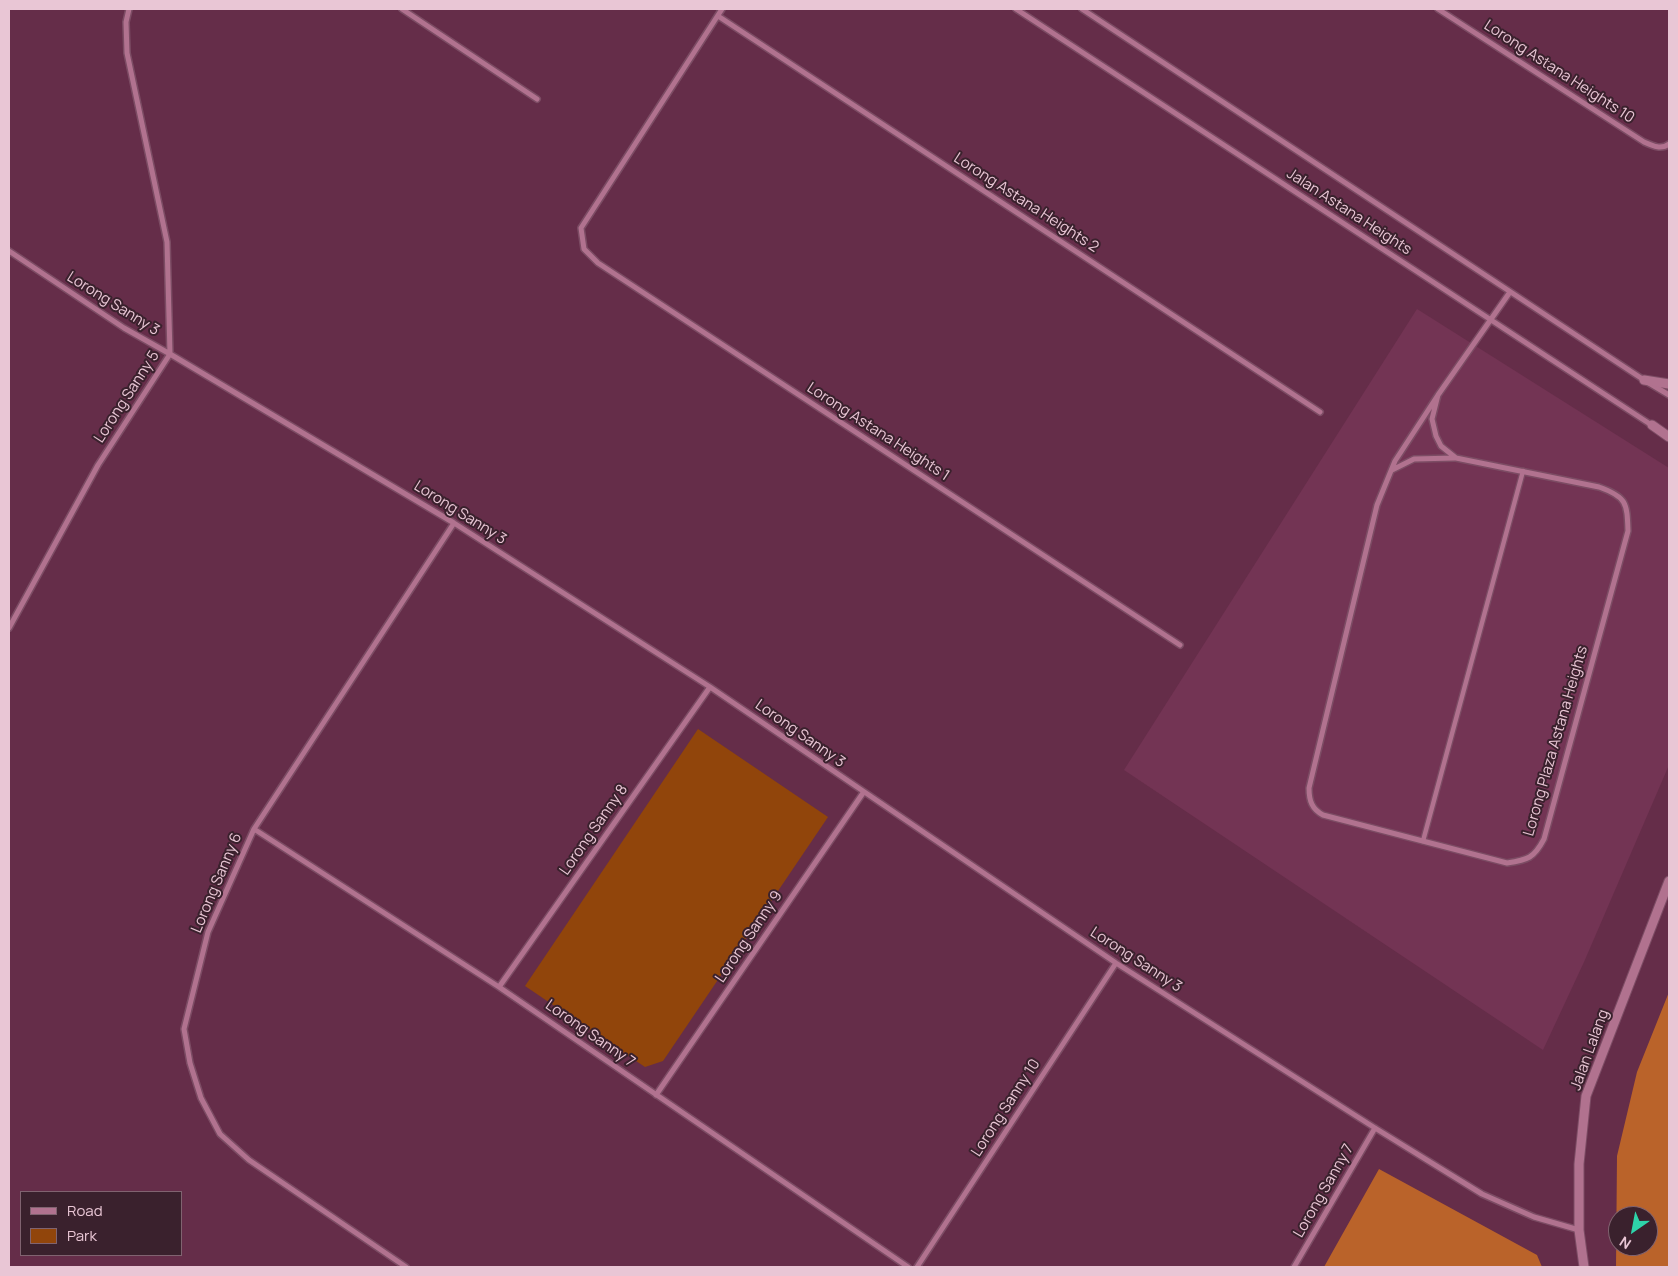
<!DOCTYPE html>
<html>
<head>
<meta charset="utf-8">
<style>
  body { margin:0 }
  #map { position:relative; width:1678px; height:1276px; overflow:hidden; background:#652d49; font-family:Manrope,sans-serif }
  canvas { display:block }
  .frame { position:absolute; inset:0; border:10px solid #e9c6d5; pointer-events:none }
  .legend { position:absolute; left:20px; top:1191px; width:162px; height:65px; box-sizing:border-box; background:#3a212d; border:1px solid #806370; margin:0; padding:6px 9px; list-style:none; font-size:15px; color:#e9c6d5 }
  .legend li { display:flex; align-items:center; gap:10px; height:25px }
  .legend b { width:25px; border:1px solid #806370 }
  .north { position:absolute; left:1608px; top:1206px; width:50px; height:50px; box-sizing:border-box; background:#3a212d; border:1px solid #806370; border-radius:50%; rotate:213deg; font-size:14px; font-weight:700; line-height:20px; text-align:center; color:#e9c6d5 }
  .north::after { content:''; display:block; margin:auto; width:18px; height:22px; background:#2ed4aa; clip-path:polygon(50% 0,100% 100%,50% 72%,0 100%) }
</style>
</head>
<body>
<div id="map">
<canvas width="1678" height="1276"></canvas>
<div class="frame"></div>
<ul class="legend">
<li><b style="height:6px;background:#b1728f"></b>Road</li>
<li><b style="height:14px;background:#91450b"></b>Park</li>
</ul>
<div class="north">N</div>
</div>
<script>
const ctx = document.querySelector('canvas').getContext('2d');
ctx.lineJoin = 'round';
function fill(path, color) {
  ctx.fillStyle = color;
  ctx.fill(path, 'evenodd');
}
function stroke(path, color, width, dash) {
  ctx.strokeStyle = color;
  ctx.lineWidth = width;
  ctx.lineCap = dash ? 'butt' : 'round';
  ctx.setLineDash(dash || []);
  ctx.stroke(path);
}
function drawText(font, color, halo, rows, align = 'center') {
  ctx.font = font + ' Manrope,sans-serif';
  ctx.lineWidth = 4;
  ctx.setLineDash([]);
  ctx.textBaseline = 'middle';
  ctx.strokeStyle = halo;
  ctx.fillStyle = color;
  for (const [text, x, y, turn = 0] of rows) {
    ctx.save();
    ctx.translate(x, y);
    ctx.rotate((+turn || 0) * Math.PI / 180);
    ctx.textAlign = isNaN(turn) ? turn : align;
    if (halo) ctx.strokeText(text, 0, 0);
    ctx.fillText(text, 0, 0);
    ctx.restore();
  }
}
const built = new Path2D(`
  M 1417,309 L 1669,468 L 1669,765 L 1584,962 L 1543,1050 L 1124,770 Z`);
const green = new Path2D(`
  M 698,729 L 828,817 L 663,1061 L 645,1067 L 525,986 Z`);
const forest = new Path2D(`
  M 1669,992 L 1669,1267 L 1616,1267 L 1617,1156 L 1637,1072 ZM 1618,1216 L 1648,1216 L 1648,1246 L 1618,1246 Z
  M 1379,1169 L 1537,1255 L 1542,1267 L 1324,1267 Z`);
const pedestrian = new Path2D(`
  M 1423,841 L 1523,471`);
const minor = new Path2D(`
  M 402,9 L 537,99
  M 722,9 L 581,228 L 584,249 L 598,263 L 1180,645
  M 1016,9 L 1653,426
  M 1082,9 L 1644,380 L 1669,395
  M 1438,9 L 1644,142 C 1653,146 1661,150 1669,144
  M 718,16 L 1320,412
  M 9,251 L 124,328 L 170,354 L 454,523 L 710,687 L 1116,963 L 1375,1128 L 1482,1194 L 1534,1217 L 1579,1230
  M 1438,395 L 1432,419 L 1436,436 L 1441,446 L 1456,458 L 1599,487 C 1627,497 1627,503 1628,531 L 1544,839 C 1534,858 1528,860 1507,863 L 1323,815 C 1312,809 1309,801 1309,788 L 1377,505 L 1395,461 Z
  M 1438,395 L 1510,292
  M 1392,470 L 1414,459 L 1455,458
  M 9,628 L 98,465 L 170,354 L 167,242 L 127,53 L 126,22 L 129,9
  M 254,829 L 499,987 L 908,1267
  M 499,987 L 710,687
  M 656,1095 L 863,793
  M 406,1267 L 249,1160 L 220,1134 L 201,1098 L 190,1063 L 184,1029 L 208,932 L 254,829 L 454,523
  M 917,1267 L 1116,963
  M 1294,1267 L 1375,1128`);
const tertiary = new Path2D(`
  M 1644,380 L 1669,384
  M 1652,425 L 1669,437
  M 1584,1267 L 1579,1230 L 1579,1164 L 1586,1096 L 1669,881`);
const streetNames = [
  ["Lorong Astana Heights 10",1559,72,33],
  ["Lorong Astana Heights 2",1026,203,33],
  ["Jalan Astana Heights",1349,212,33],
  ["Lorong Sanny 3",113,304,32],
  ["Lorong Sanny 5",127,397,-57],
  ["Lorong Astana Heights 1",878,432,33],
  ["Lorong Sanny 3",460,513,32],
  ["Lorong Sanny 3",800,734,35],
  ["Lorong Plaza Astana Heights",1556,741,-74],
  ["Lorong Sanny 8",594,830,-55],
  ["Lorong Sanny 6",217,883,-67],
  ["Lorong Sanny 9",749,937,-56],
  ["Lorong Sanny 3",1136,960,33],
  ["Lorong Sanny 7",590,1034,35],
  ["Jalan Lalang",1590,1050,-70],
  ["Lorong Sanny 10",1006,1108,-57],
  ["Lorong Sanny 7",1324,1191,-60]
];
fill(built, '#733454');
fill(green, '#91450b');
fill(forest, '#ba632a');
stroke(pedestrian, '#7c4c64', 7);
stroke(minor, '#7c4c64', 8);
stroke(tertiary, '#7c4c64', 11);
stroke(pedestrian, '#b1728f', 4.5);
stroke(minor, '#b1728f', 5);
stroke(tertiary, '#b1728f', 9);
drawText('15px', '#e9c6d5', '#3a212d', streetNames);
</script>
</body>
</html>
